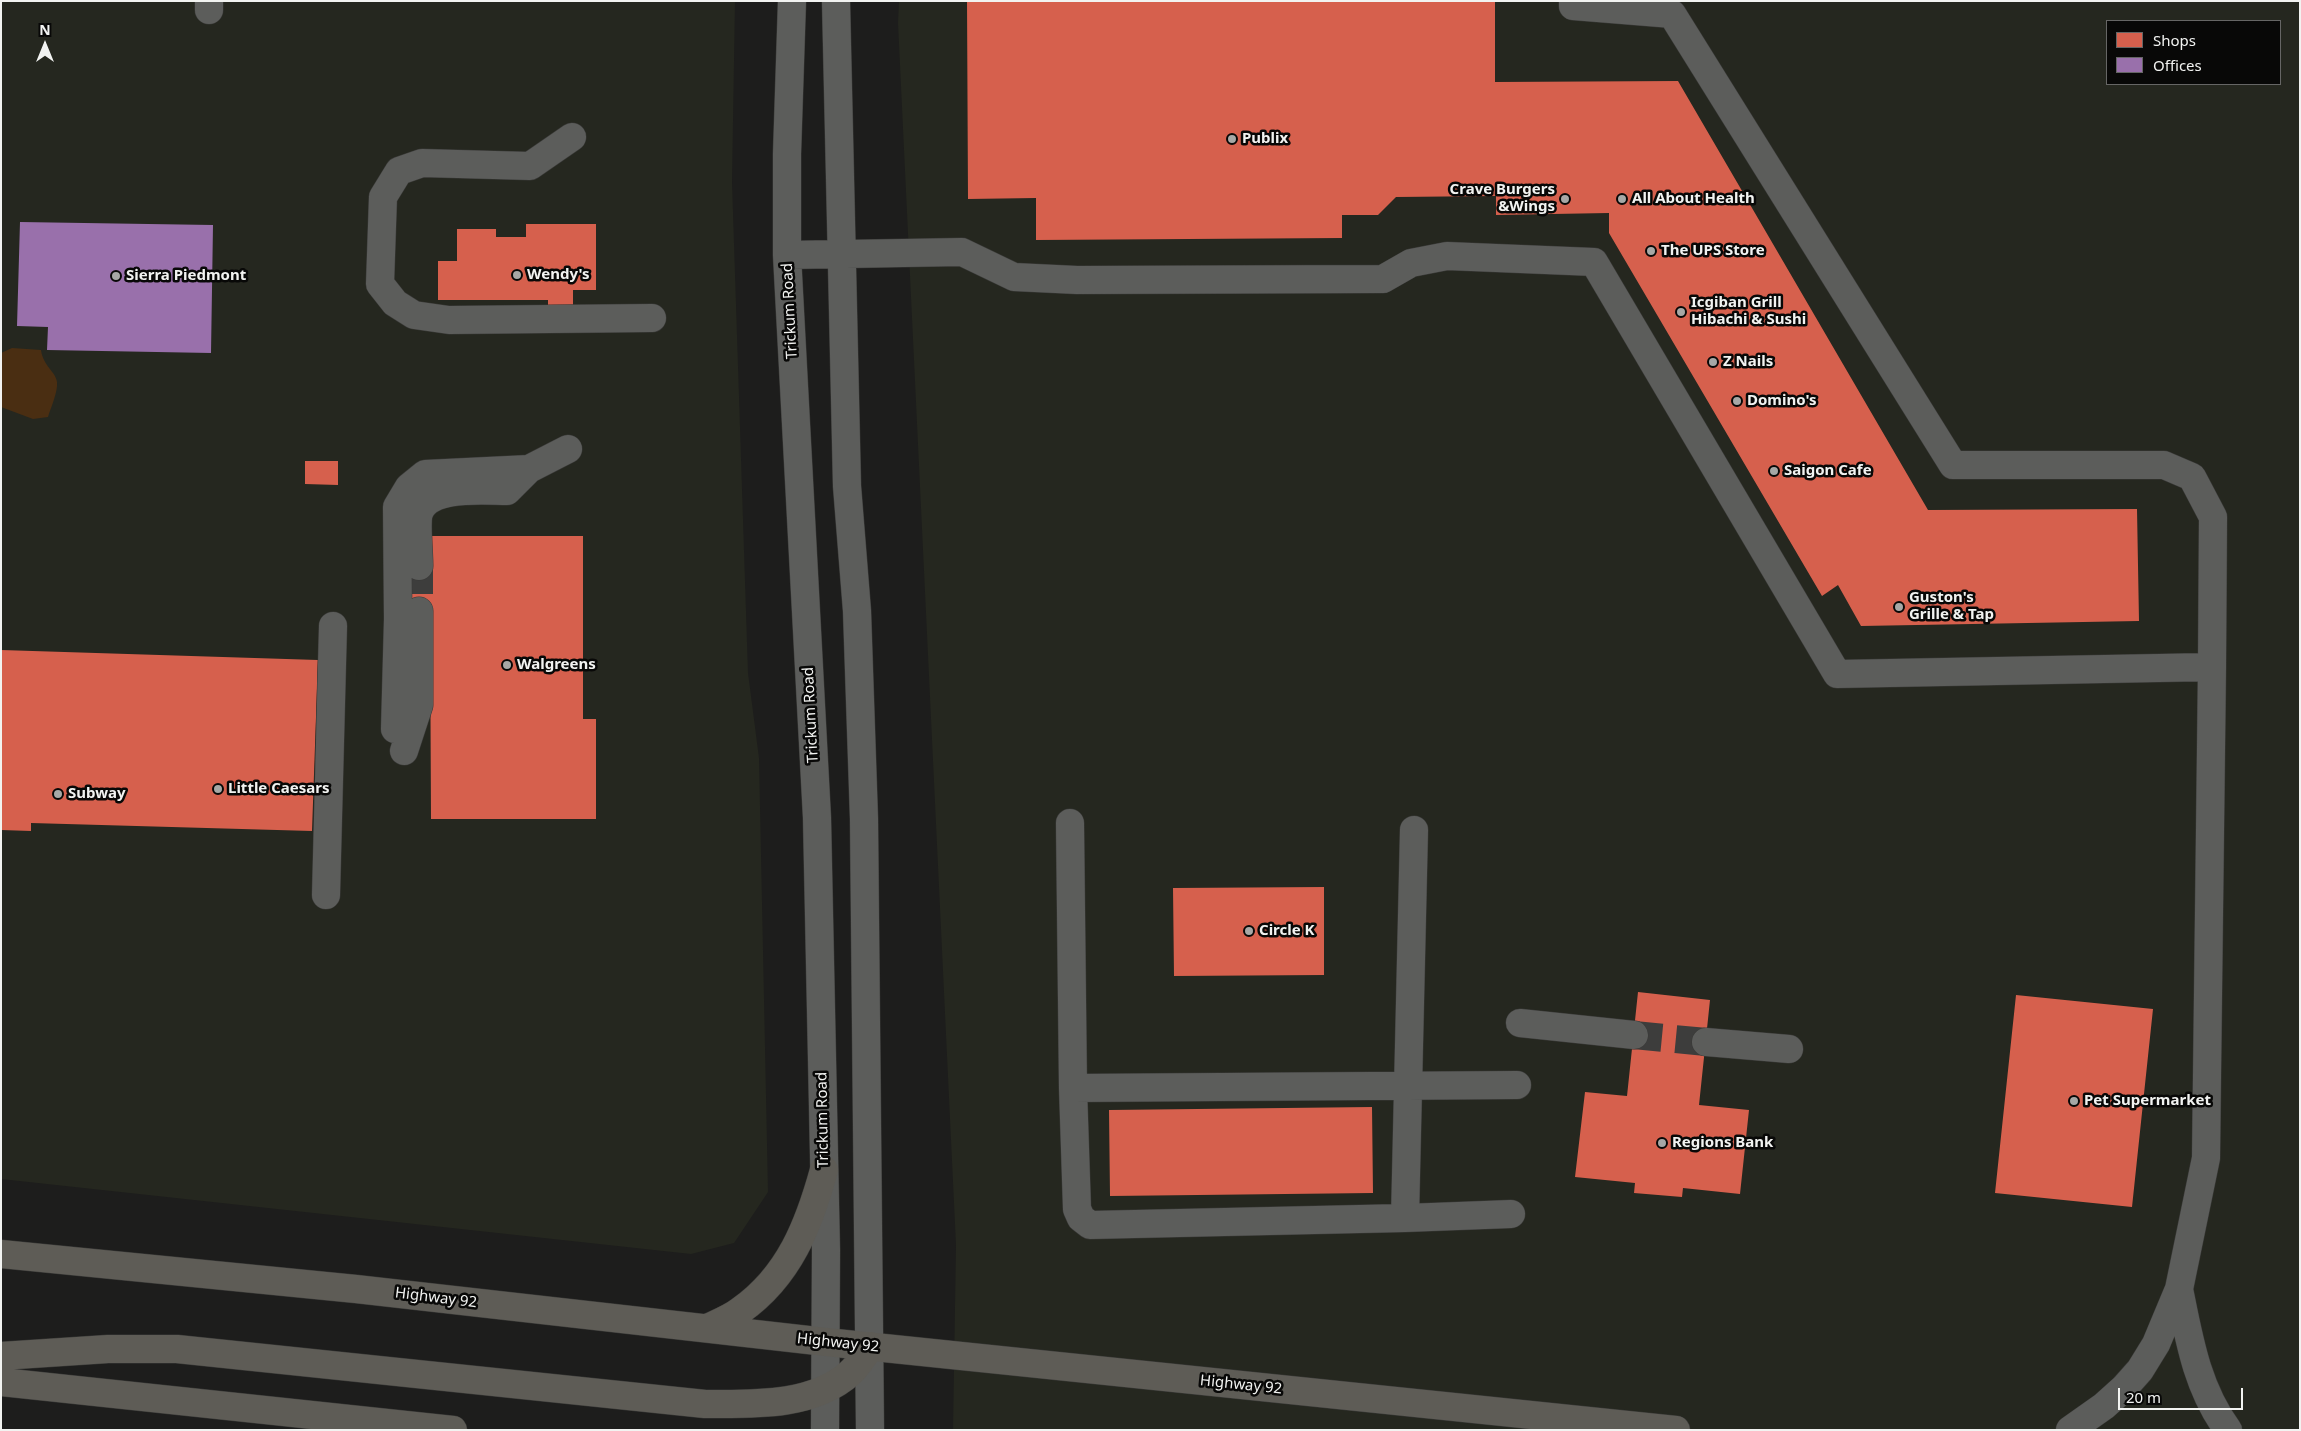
<!DOCTYPE html>
<html>
<head>
<meta charset="utf-8">
<style>
  body { margin:0 }
  #map { position:relative; width:2301px; height:1431px; overflow:hidden; background:#1d1d1c; font-family:"Noto Sans",sans-serif }
  canvas { display:block }
  .frame { position:absolute; inset:0; border:2px solid #f2f3f1; pointer-events:none }
  .legend { position:absolute; left:2106px; top:20px; width:175px; height:65px; box-sizing:border-box; background:#080807; border:1px solid #666665; margin:0; padding:6px 9px; list-style:none; font-size:15px; color:#f2f3f1 }
  .legend li { display:flex; align-items:center; gap:10px; height:25px }
  .legend b { width:25px; border:1px solid #666665 }
  .north { position:absolute; left:20px; top:20px; width:50px; height:50px; -webkit-text-stroke:4px #080807; paint-order:stroke; rotate:0deg; font-size:14px; font-weight:700; line-height:20px; text-align:center; color:#f2f3f1 }
  .north::after { content:''; display:block; margin:auto; width:18px; height:22px; background:#f2f3f1; clip-path:polygon(50% 0,100% 100%,50% 72%,0 100%) }
  .scale { position:absolute; left:2118px; top:1388px; width:125px; height:22px; box-sizing:border-box; border:2px solid #f2f3f1; border-top:0; padding-left:6px; font-size:15px; line-height:18px; white-space:nowrap; color:#f2f3f1; -webkit-text-stroke:4px #080807; paint-order:stroke }
</style>
</head>
<body>
<div id="map">
<canvas width="2301" height="1431"></canvas>
<div class="frame"></div>
<ul class="legend">
<li><b style="height:14px;background:#d6604d"></b>Shops</li>
<li><b style="height:14px;background:#9970ab"></b>Offices</li>
</ul>
<div class="north">N</div>
<div class="scale">20 m</div>
</div>
<script>
const ctx = document.querySelector('canvas').getContext('2d');
ctx.lineJoin = 'round';
function fill(path, color) {
  ctx.fillStyle = color;
  ctx.fill(path, 'evenodd');
}
function stroke(path, color, width, dash) {
  ctx.strokeStyle = color;
  ctx.lineWidth = width;
  ctx.lineCap = dash ? 'butt' : 'round';
  ctx.setLineDash(dash || []);
  ctx.stroke(path);
}
function drawText(font, color, halo, rows, align = 'center') {
  ctx.font = font + ' "Noto Sans",sans-serif';
  ctx.lineWidth = 5;
  ctx.setLineDash([]);
  ctx.textBaseline = 'middle';
  ctx.strokeStyle = halo;
  ctx.fillStyle = color;
  for (const [text, x, y, turn = 0] of rows) {
    ctx.save();
    ctx.translate(x, y);
    ctx.rotate((+turn || 0) * Math.PI / 180);
    ctx.textAlign = isNaN(turn) ? turn : align;
    if (halo) ctx.strokeText(text, 0, 0);
    ctx.fillText(text, 0, 0);
    ctx.restore();
  }
}
const built = new Path2D(`
  M 1,1 L 735,1 L 732,182 L 748,673 L 759,758 L 768,1192 L 734,1243 L 691,1254 L 1,1179 Z
  M 899,1 L 2300,1 L 2300,1430 L 953,1430 L 956,1245 L 898,23 ZM 2107,21 L 2280,21 L 2280,84 L 2107,84 Z`);
const green = new Path2D(`
  M 12,348 L 41,350 C 43,366 56,372 57,382 C 58,392 51,407 48,417 L 33,419 L 1,407 L 1,353 Z`);
const shops = new Path2D(`
  M 967,1 L 1495,1 L 1495,82 L 1678,81 L 1928,510 L 2137,509 L 2139,621 L 1861,626 L 1838,585 L 1822,596 L 1609,233 L 1609,213 L 1496,215 L 1496,196 L 1396,197 L 1378,215 L 1342,215 L 1342,238 L 1036,240 L 1036,198 L 968,199 Z
  M 526,224 L 596,224 L 596,290 L 573,290 L 573,307 L 548,307 L 548,300 L 438,300 L 438,261 L 457,261 L 457,229 L 496,229 L 496,237 L 526,237 Z
  M 305,461 L 338,461 L 338,485 L 305,484 Z
  M 430,536 L 583,536 L 583,719 L 596,719 L 596,819 L 431,819 L 430,611 L 396,611 L 396,566 Z
  M 1,650 L 318,660 L 312,831 L 31,823 L 31,831 L 1,830 Z
  M 1324,887 L 1324,975 L 1174,976 L 1173,888 Z
  M 1638,992 L 1710,1000 L 1699,1105 L 1749,1110 L 1740,1194 L 1683,1188 L 1682,1197 L 1634,1193 L 1635,1183 L 1575,1177 L 1585,1092 L 1627,1096 Z
  M 2016,995 L 2153,1009 L 2132,1207 L 1995,1193 Z
  M 1372,1107 L 1373,1193 L 1110,1196 L 1109,1110 Z`);
const offices = new Path2D(`
  M 20,222 L 213,225 L 211,353 L 47,350 L 48,327 L 17,326 Z`);
const minorTunnel = new Path2D(`
  M 419,566 L 419,611
  M 1634,1035 L 1706,1042`);
const minor = new Path2D(`
  M 792,1 L 787,154 L 787,255 L 817,818 L 826,1251 L 825,1430
  M 836,1 L 847,486 L 857,611 L 864,819 L 870,1430
  M 209,10 L 209,1
  M 572,137 L 530,166 L 422,163 L 399,171 L 383,197 L 380,284 L 395,303 L 414,315 L 449,320 L 652,318
  M 787,255 L 962,252 L 1014,277 L 1077,280 L 1383,279 L 1411,263 L 1447,256 L 1594,262 L 1837,674 L 2212,667 L 2213,517 L 2192,477 L 2164,465 L 1953,465 L 1672,14 L 1573,6 L 1573,1
  M 419,566 C 419,554 416,522 419,513 C 429,485 484,491 507,491 L 529,469
  M 395,729 L 398,619 L 397,507 L 409,487 L 425,474 L 529,469 L 568,449
  M 404,751 L 419,705 L 419,611
  M 1070,823 L 1073,1088 L 1517,1085
  M 326,895 L 333,626
  M 1520,1023 L 1634,1035
  M 1706,1042 L 1789,1049
  M 1073,1088 L 1077,1209 L 1081,1218 L 1090,1225 L 1405,1218 L 1511,1214
  M 1405,1218 L 1414,830
  M 2179,1289 C 2189,1339 2197,1388 2228,1430
  M 2070,1430 L 2104,1406 L 2124,1388 L 2140,1370 L 2156,1344 L 2179,1289 L 2206,1158 L 2212,667`);
const major = new Path2D(`
  M 1,1254 L 356,1289 L 826,1342 L 1676,1430
  M 707,1328 C 718,1323 731,1318 741,1310 C 789,1276 809,1225 824,1170
  M 1,1356 L 108,1349 L 177,1349 L 705,1404 C 752,1404 812,1407 850,1373 C 858,1366 864,1355 871,1346
  M 1,1382 L 453,1430`);
const markers = [
  [1232,139,5,"#a7a8a6"],
  [1565,199,5,"#a7a8a6"],
  [1622,199,5,"#a7a8a6"],
  [1651,251,5,"#a7a8a6"],
  [517,275,5,"#a7a8a6"],
  [116,276,5,"#a7a8a6"],
  [1681,312,5,"#a7a8a6"],
  [1713,362,5,"#a7a8a6"],
  [1737,401,5,"#a7a8a6"],
  [1774,471,5,"#a7a8a6"],
  [1899,607,5,"#a7a8a6"],
  [507,665,5,"#a7a8a6"],
  [218,789,5,"#a7a8a6"],
  [58,794,5,"#a7a8a6"],
  [1249,931,5,"#a7a8a6"],
  [2074,1101,5,"#a7a8a6"],
  [1662,1143,5,"#a7a8a6"]
];
const poiNames = [
  ["Publix",1242,139],
  ["Crave Burgers",1555,190,"right"],
  ["&Wings",1555,207,"right"],
  ["All About Health",1632,199],
  ["The UPS Store",1661,251],
  ["Wendy's",527,275],
  ["Sierra Piedmont",126,276],
  ["Icgiban Grill",1691,303],
  ["Hibachi & Sushi",1691,320],
  ["Z Nails",1723,362],
  ["Domino's",1747,401],
  ["Saigon Cafe",1784,471],
  ["Guston's",1909,598],
  ["Grille & Tap",1909,615],
  ["Walgreens",517,665],
  ["Little Caesars",228,789],
  ["Subway",68,794],
  ["Circle K",1259,931],
  ["Pet Supermarket",2084,1101],
  ["Regions Bank",1672,1143]
];
const streetNames = [
  ["Trickum Road",790,311,-93],
  ["Trickum Road",811,715,-93],
  ["Trickum Road",823,1120,-91],
  ["Highway 92",436,1298,7],
  ["Highway 92",838,1343,6],
  ["Highway 92",1241,1385,6]
];
fill(built, '#25271f');
fill(green, '#4a2e12');
fill(shops, '#d6604d');
fill(offices, '#9970ab');
stroke(minorTunnel, '#3d3d3c', 28, [28, 14]);
stroke(minor, '#3a3a38', 29);
stroke(major, '#3a3a38', 29);
stroke(minor, '#5c5d5b', 28);
stroke(major, '#5e5c56', 28);
for (const [x, y, r, color] of markers) {
  const dot = new Path2D();
  dot.arc(x, y, r, 0, 2 * Math.PI);
  ctx.fillStyle = color;
  ctx.fill(dot);
  stroke(dot, '#080807', 2);
}
drawText('bold 15px', '#f2f3f1', '#080807', poiNames, 'left');
drawText('15px', '#f2f3f1', '#080807', streetNames);
</script>
</body>
</html>
